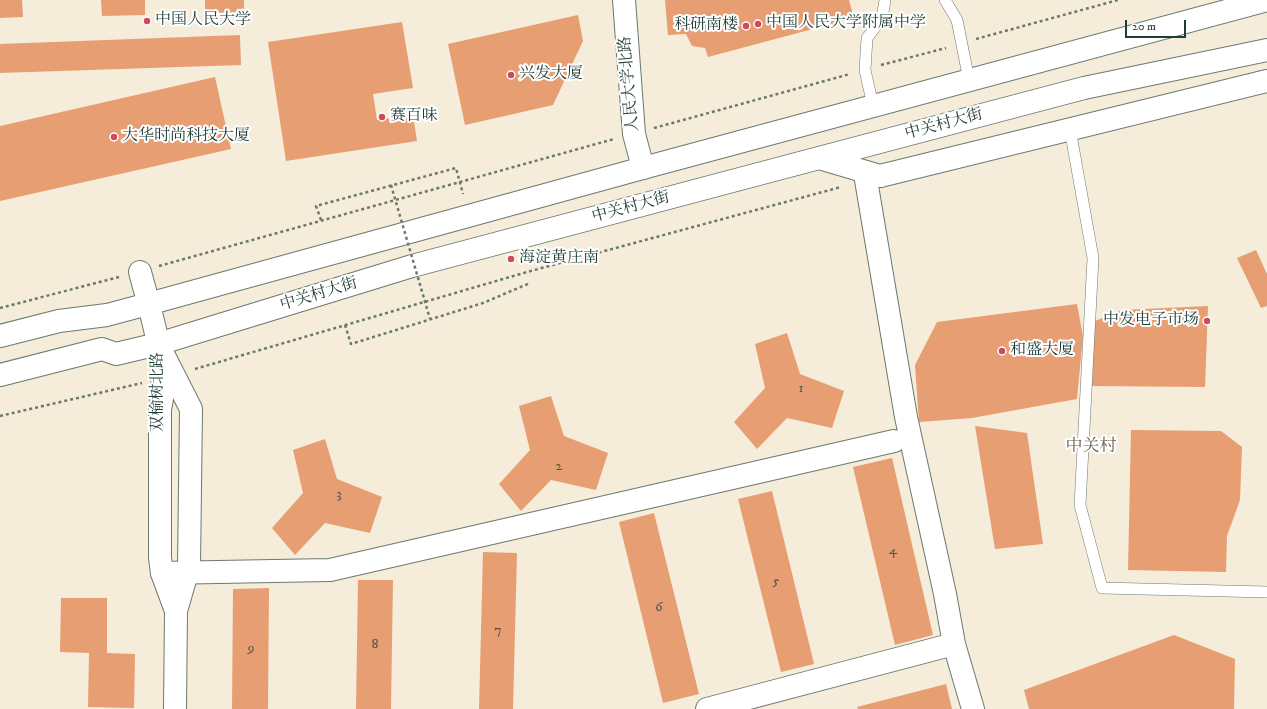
<!DOCTYPE html>
<html>
<head>
<meta charset="utf-8">
<style>
  body { margin:0 }
  #map { position:relative; width:1267px; height:709px; overflow:hidden; background:#f5ecda; font-family:"IM FELL DW Pica",serif }
  canvas { display:block }
  .scale { position:absolute; left:1125px; top:20px; width:61px; height:18px; box-sizing:border-box; border:2px solid #1f3d34; border-top:0; padding-left:5px; font-size:12px; line-height:14px; white-space:nowrap; color:#1f3d34; -webkit-text-stroke:3px #fff; paint-order:stroke }
</style>
</head>
<body>
<div id="map">
<canvas width="1267" height="709"></canvas>
<div class="scale">20 m</div>
</div>
<script>
const ctx = document.querySelector('canvas').getContext('2d');
ctx.lineJoin = 'round';
function fill(path, color) {
  ctx.fillStyle = color;
  ctx.fill(path, 'evenodd');
}
function stroke(path, color, width, dash) {
  ctx.strokeStyle = color;
  ctx.lineWidth = width;
  ctx.lineCap = dash ? 'butt' : 'round';
  ctx.setLineDash(dash || []);
  ctx.stroke(path);
}
function drawText(font, color, halo, rows, align = 'center') {
  ctx.font = font + ' "IM FELL DW Pica","Noto Serif SC",serif';
  ctx.lineWidth = 4;
  ctx.setLineDash([]);
  ctx.textBaseline = 'middle';
  ctx.strokeStyle = halo;
  ctx.fillStyle = color;
  for (const [text, x, y, turn = 0] of rows) {
    ctx.save();
    ctx.translate(x, y);
    ctx.rotate((+turn || 0) * Math.PI / 180);
    ctx.textAlign = isNaN(turn) ? turn : align;
    if (halo) ctx.strokeText(text, 0, 0);
    ctx.fillText(text, 0, 0);
    ctx.restore();
  }
}
const building = new Path2D(`
  M 0,0 L 22,0 L 23,17 L 0,18 Z
  M 101,0 L 145,0 L 145,15 L 102,16 Z
  M 205,0 L 244,0 L 244,12 L 205,13 Z
  M 665,0 L 849,0 L 854,18 L 708,57 L 705,48 L 692,46 L 686,34 L 668,35 Z
  M 578,15 L 583,41 L 553,105 L 465,125 L 448,44 Z
  M 402,22 L 413,88 L 373,94 L 377,120 L 413,115 L 417,141 L 286,161 L 268,42 Z
  M 240,35 L 241,65 L 0,73 L 0,44 Z
  M 215,77 L 231,149 L 0,201 L 0,126 Z
  M 1256,250 L 1267,274 L 1267,306 L 1261,308 L 1237,258 Z
  M 1077,304 L 1083,336 L 1077,399 L 972,418 L 919,422 L 915,365 L 937,322 Z
  M 1208,306 L 1205,387 L 1089,386 L 1095,321 L 1122,310 Z
  M 787,333 L 800,374 L 844,391 L 832,428 L 787,418 L 757,449 L 734,422 L 765,388 L 755,344 Z
  M 551,396 L 564,436 L 608,453 L 596,490 L 551,480 L 521,511 L 499,484 L 530,450 L 519,406 Z
  M 975,426 L 1027,433 L 1043,544 L 995,549 Z
  M 1131,430 L 1221,431 L 1242,447 L 1240,500 L 1227,536 L 1226,572 L 1128,570 Z
  M 325,439 L 337,479 L 382,497 L 370,533 L 325,523 L 295,555 L 272,528 L 303,493 L 293,450 Z
  M 892,458 L 933,635 L 895,645 L 853,467 Z
  M 772,491 L 814,664 L 781,672 L 738,499 Z
  M 654,513 L 699,694 L 663,703 L 619,522 Z
  M 483,552 L 517,553 L 513,709 L 479,709 Z
  M 358,580 L 393,580 L 391,709 L 356,709 Z
  M 269,588 L 268,709 L 232,709 L 233,589 Z
  M 61,598 L 107,598 L 107,653 L 135,654 L 134,708 L 88,707 L 89,653 L 60,652 Z
  M 1174,635 L 1235,659 L 1234,709 L 1029,709 L 1024,690 Z
  M 946,684 L 952,709 L 858,709 L 857,707 Z`);
const path = new Path2D(`
  M 976,39 L 1118,0
  M 881,65 L 946,48
  M 654,128 L 850,74
  M 321,220 L 316,206 L 456,168 L 463,194
  M 159,266 L 614,139
  M 0,308 L 119,277
  M 345,325 L 351,344 L 483,303 L 530,283
  M 195,369 L 527,272 L 841,187
  M 0,416 L 142,383`);
const lane = new Path2D(`
  M 945,0 L 957,20 L 969,80
  M 873,106 L 865,70 L 867,38 L 882,18 L 885,0
  M 1070,129 L 1093,258 L 1080,505 L 1102,588 L 1267,592`);
const street = new Path2D(`
  M 624,0 L 634,134 L 643,168
  M 866,180 L 906,417 L 945,594 L 954,644 L 973,709
  M 162,573 L 330,570 L 894,441
  M 707,709 L 954,644`);
const secondary = new Path2D(`
  M 880,176 L 1267,81
  M 140,272 C 150,310 170,371 160,409 L 160,558 L 162,573 L 176,611
  M 158,344 L 191,409 L 189,566 L 176,611 L 175,709`);
const primary = new Path2D(`
  M 819,158 L 880,176
  M 0,336 L 59,321 L 107,315 L 148,304 L 643,168 L 1267,0
  M 0,375 L 102,349 L 116,354 L 158,344 L 412,266 L 819,158 L 1084,88 L 1267,50`);
const pathBridge = new Path2D(`
  M 391,185 L 430,319`);
const markers = [
  [147,21,4,"#d1495b"],
  [758,24,4,"#d1495b"],
  [746,26,4,"#d1495b"],
  [511,75,4,"#d1495b"],
  [382,117,4,"#d1495b"],
  [114,137,4,"#d1495b"],
  [511,259,4,"#d1495b"],
  [1207,321,4,"#d1495b"],
  [1002,351,4,"#d1495b"]
];
const numberNames = [
  ["1",801,389],
  ["2",559,467],
  ["3",339,495],
  ["4",893,551],
  ["5",776,582],
  ["6",659,608],
  ["7",498,631],
  ["8",375,645],
  ["9",251,649]
];
const poiNames = [
  ["中国人民大学",155,21],
  ["中国人民大学附属中学",766,24],
  ["科研南楼",738,26,"right"],
  ["兴发大厦",519,75],
  ["赛百味",390,117],
  ["大华时尚科技大厦",122,137],
  ["海淀黄庄南",519,259],
  ["中发电子市场",1199,321,"right"],
  ["和盛大厦",1010,351]
];
const streetNames = [
  ["人民大学北路",630,84,-95],
  ["中关村大街",944,125,-15],
  ["中关村大街",631,208,-15],
  ["中关村大街",319,295,-17],
  ["双榆树北路",159,392,-90]
];
const neighbourhoodNames = [
  ["中关村",1091,447]
];
fill(building, '#e79e72');
stroke(lane, '#6a7a6e', 12);
stroke(street, '#6a7a6e', 24);
stroke(secondary, '#6a7a6e', 24);
stroke(primary, '#6a7a6e', 24);
stroke(path, '#6a7a6e', 2.5, [3, 3]);
stroke(lane, '#fff', 11);
stroke(street, '#fff', 22);
stroke(secondary, '#fff', 22);
stroke(primary, '#fff', 22);
stroke(pathBridge, '#6a7a6e', 2.5, [3, 3]);
for (const [x, y, r, color] of markers) {
  const dot = new Path2D();
  dot.arc(x, y, r, 0, 2 * Math.PI);
  ctx.fillStyle = color;
  ctx.fill(dot);
  stroke(dot, '#fff', 1.5);
}
drawText('14px', '#515544', null, numberNames);
drawText('16px', '#1f3d34', '#fff', poiNames, 'left');
drawText('16px', '#1f3d34', '#fff', streetNames);
drawText('17px', '#655f4a', '#fff', neighbourhoodNames);
</script>
</body>
</html>
